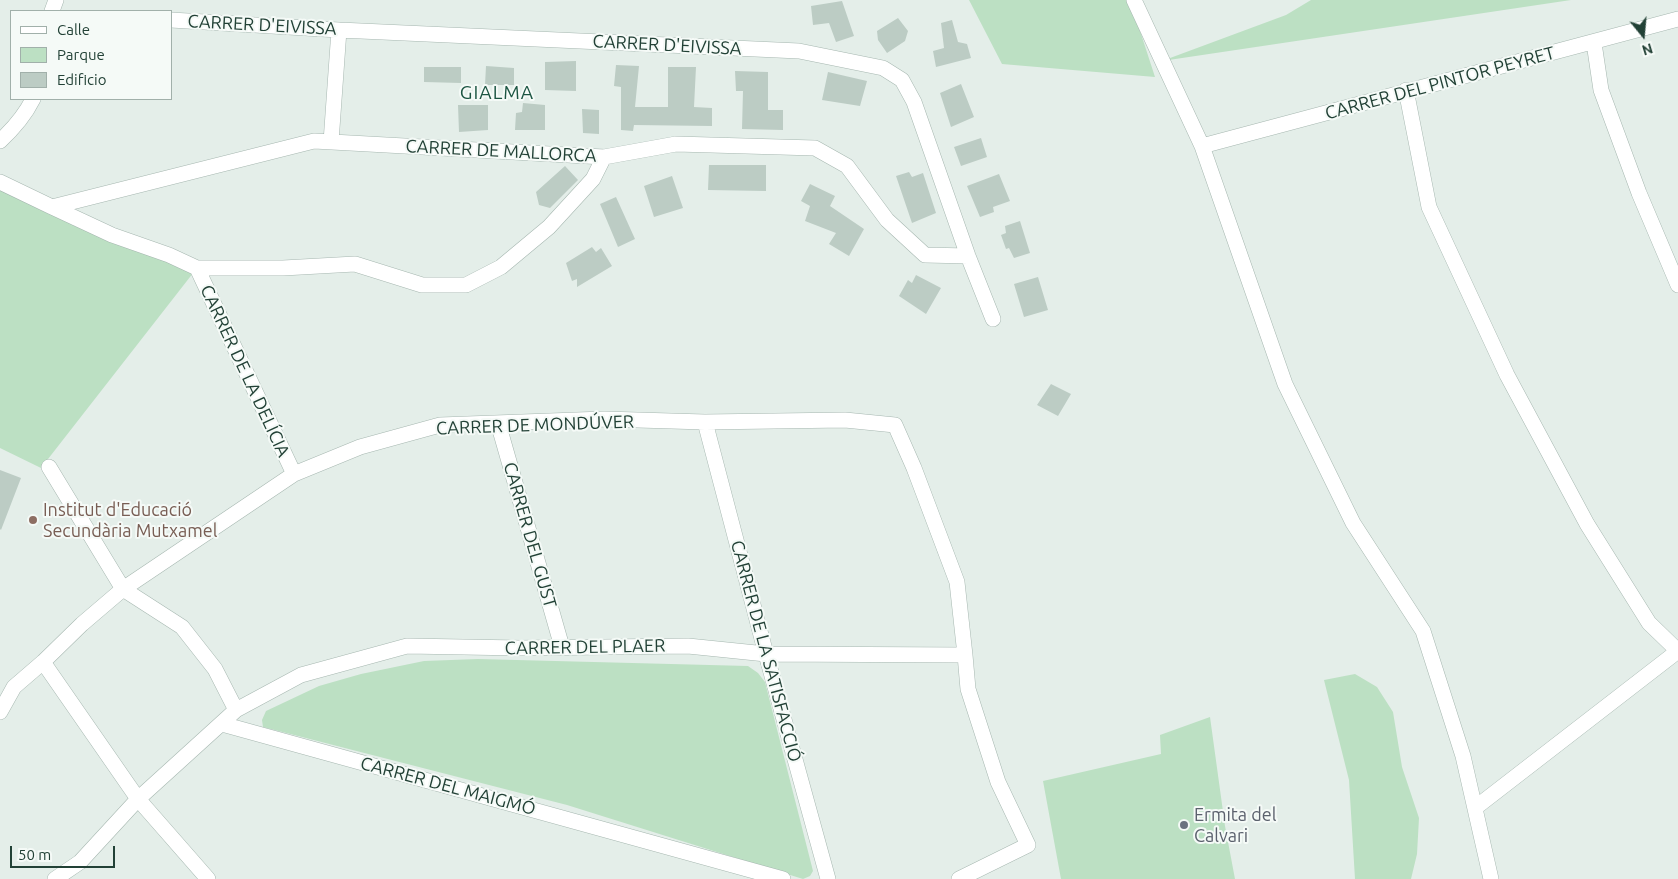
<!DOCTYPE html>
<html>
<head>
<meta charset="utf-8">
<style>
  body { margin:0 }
  #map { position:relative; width:1678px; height:879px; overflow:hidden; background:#e4eee9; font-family:Ubuntu,sans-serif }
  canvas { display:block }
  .legend { position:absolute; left:10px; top:10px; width:162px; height:90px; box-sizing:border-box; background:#f5faf7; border:1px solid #a1b0aa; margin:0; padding:6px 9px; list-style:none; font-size:15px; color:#224136 }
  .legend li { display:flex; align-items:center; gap:10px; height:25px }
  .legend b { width:25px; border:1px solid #a1b0aa }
  .north { position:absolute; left:1618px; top:10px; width:50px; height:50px; -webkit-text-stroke:4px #f5faf7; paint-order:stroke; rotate:163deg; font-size:14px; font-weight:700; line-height:20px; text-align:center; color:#224136 }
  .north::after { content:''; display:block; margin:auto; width:18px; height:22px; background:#224136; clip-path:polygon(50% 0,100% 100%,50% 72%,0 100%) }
  .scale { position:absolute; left:10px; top:846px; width:105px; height:22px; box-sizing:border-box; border:2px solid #224136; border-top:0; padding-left:6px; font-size:15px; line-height:18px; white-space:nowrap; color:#224136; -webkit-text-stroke:4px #f5faf7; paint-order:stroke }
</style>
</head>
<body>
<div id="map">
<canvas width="1678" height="879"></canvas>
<ul class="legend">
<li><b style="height:6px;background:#fff"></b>Calle</li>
<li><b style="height:14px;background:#bce0c3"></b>Parque</li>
<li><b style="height:14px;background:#bcccc4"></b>Edificio</li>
</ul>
<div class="north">N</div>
<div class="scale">50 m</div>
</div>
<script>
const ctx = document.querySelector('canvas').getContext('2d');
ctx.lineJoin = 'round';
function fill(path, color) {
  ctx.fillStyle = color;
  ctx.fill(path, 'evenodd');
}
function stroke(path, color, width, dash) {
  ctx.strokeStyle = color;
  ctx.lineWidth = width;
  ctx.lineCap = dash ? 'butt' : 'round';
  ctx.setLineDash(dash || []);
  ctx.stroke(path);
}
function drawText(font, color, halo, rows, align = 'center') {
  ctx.font = font + ' Ubuntu,sans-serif';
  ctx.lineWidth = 4;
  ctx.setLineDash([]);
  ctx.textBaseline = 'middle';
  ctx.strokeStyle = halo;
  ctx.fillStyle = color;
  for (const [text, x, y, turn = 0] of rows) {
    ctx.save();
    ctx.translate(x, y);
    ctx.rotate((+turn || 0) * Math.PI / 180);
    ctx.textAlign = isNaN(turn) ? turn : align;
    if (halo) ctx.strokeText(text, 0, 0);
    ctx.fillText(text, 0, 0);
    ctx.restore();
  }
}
const green = new Path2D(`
  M 969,0 L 1130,0 L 1155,77 L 1002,64 Z
  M 1311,0 L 1571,0 L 1162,61 L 1286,15 Z
  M 0,182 L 197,268 L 41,468 L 0,448 Z
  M 478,659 L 748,666 L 758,673 L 765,682 L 813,871 L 810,876 L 803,879 L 567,805 L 263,727 L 262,720 L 266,711 L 319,686 L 361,674 L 424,661 Z
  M 1355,674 L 1377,687 L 1393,712 L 1402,767 L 1419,818 L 1417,854 L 1411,879 L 1355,879 L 1349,780 L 1324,680 Z
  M 1210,717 L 1225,826 L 1235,879 L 1061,879 L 1043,781 L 1161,754 L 1160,735 Z`);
const building = new Path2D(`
  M 842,1 L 854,36 L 836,42 L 829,23 L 813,25 L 811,6 Z
  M 898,18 L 908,31 L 905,41 L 887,53 L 878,40 L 877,31 Z
  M 952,20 L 958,42 L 967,44 L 971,58 L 936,67 L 933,51 L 944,48 L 941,23 Z
  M 576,61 L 576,91 L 545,90 L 545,62 Z
  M 616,65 L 639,66 L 635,107 L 668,107 L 668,67 L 696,67 L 694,107 L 712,108 L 712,126 L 634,125 L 633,131 L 621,130 L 621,87 L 614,86 Z
  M 486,66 L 514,68 L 514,85 L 485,85 Z
  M 424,67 L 461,67 L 461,83 L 424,82 Z
  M 735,71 L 768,72 L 768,110 L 783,110 L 783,130 L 742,129 L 743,91 L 736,91 Z
  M 828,72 L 867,81 L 860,106 L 822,100 Z
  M 961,84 L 974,117 L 951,127 L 940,93 Z
  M 523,103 L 545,105 L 545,130 L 515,130 L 516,113 L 522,112 Z
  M 458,105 L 488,105 L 488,130 L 459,132 Z
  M 582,109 L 599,110 L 599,134 L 583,133 Z
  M 981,138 L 987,157 L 961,166 L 954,147 Z
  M 709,165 L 766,165 L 766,191 L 708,190 Z
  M 565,166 L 578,180 L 550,208 L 539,205 L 536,192 Z
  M 909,172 L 912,177 L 923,173 L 936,213 L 912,223 L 896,176 Z
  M 999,174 L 1010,201 L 993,207 L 994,212 L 980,217 L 967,186 Z
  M 672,176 L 683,208 L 654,217 L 644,186 Z
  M 810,184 L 835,196 L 830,206 L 864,229 L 849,256 L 829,244 L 836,233 L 805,221 L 810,206 L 801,201 Z
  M 616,197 L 635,239 L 618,247 L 600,204 Z
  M 1020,221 L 1030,253 L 1014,258 L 1009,248 L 1006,249 L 1001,235 L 1006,233 L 1005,226 Z
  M 592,247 L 596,252 L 601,248 L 612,266 L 577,287 L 577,279 L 572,281 L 566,263 Z
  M 916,275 L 941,288 L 926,314 L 899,296 L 908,280 L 912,283 Z
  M 1038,277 L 1048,310 L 1024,317 L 1014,284 Z
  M 1051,384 L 1071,394 L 1058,416 L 1037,405 Z
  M 0,470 L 21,478 L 1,530 L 0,529 Z`);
const minor = new Path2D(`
  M 1134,0 L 1202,146 L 1285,384 L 1353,523 L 1423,631 L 1463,756 L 1491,879
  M 52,11 L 56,0
  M 171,20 L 339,30 L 799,51 L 883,68 L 902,80 L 914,102 L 968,256 L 993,319
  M 1594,43 L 1601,90 L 1639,193 L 1678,285
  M 1406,90 L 1429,207 L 1507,375 L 1587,524 L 1649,623 L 1678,651
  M 0,141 C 13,129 25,115 33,99
  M 331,142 L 339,30
  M 1202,146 L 1678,19
  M 0,182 L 52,207 L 314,141 L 604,157 L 676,144 L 815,148 L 847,166 L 887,220 L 925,255 L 968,256
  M 52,207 L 112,235 L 169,255 L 197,268 L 283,268 L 355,264 L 422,285 L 466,285 L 501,267 L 549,227 L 593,179 L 604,157
  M 197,268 L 294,474
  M 705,422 L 766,654 L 828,879
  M 498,423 L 562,647
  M 49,467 L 123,589 L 182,627 L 215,669 L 236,710
  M 43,662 L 138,799 L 208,879
  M 0,712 L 14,687 L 43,662 L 82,624 L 123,589 L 294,474 L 360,447 L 440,425 L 604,419 L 705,422 L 845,420 L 895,425 L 914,468 L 957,582 L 965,655 L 968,689 L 998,782 L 1028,845 L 959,879
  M 222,724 L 783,879
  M 1475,808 L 1678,651
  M 55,879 L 80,862 L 138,799 L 236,710 L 301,675 L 407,646 L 520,648 L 688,646 L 766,654 L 965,655`);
const markers = [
  [33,520,5,"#8d6e63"],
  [1184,825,5,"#6b7280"]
];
const streetNames = [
  ["CARRER D'EIVISSA",262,25,3],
  ["CARRER D'EIVISSA",667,45,3],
  ["CARRER DEL PINTOR PEYRET",1440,83,-15],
  ["CARRER DE MALLORCA",501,151,3],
  ["CARRER DE LA DELÍCIA",245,371,65],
  ["CARRER DE MONDÚVER",535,425,-2],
  ["CARRER DEL GUST",530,535,74],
  ["CARRER DEL PLAER",585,647,-1],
  ["CARRER DE LA SATISFACCIÓ",766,651,75],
  ["CARRER DEL MAIGMÓ",448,786,15]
];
const educationNames = [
  ["Institut d'Educació",43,510],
  ["Secundària Mutxamel",43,531]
];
const worshipNames = [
  ["Ermita del",1194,815],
  ["Calvari",1194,836]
];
const neighbourhoodNames = [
  ["GIALMA",497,93]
];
fill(green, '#bce0c3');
fill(building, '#bcccc4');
stroke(minor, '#a6b7b0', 16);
stroke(minor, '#fff', 15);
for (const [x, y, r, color] of markers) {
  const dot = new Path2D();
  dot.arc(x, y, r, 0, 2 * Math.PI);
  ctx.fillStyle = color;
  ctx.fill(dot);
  stroke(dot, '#f5faf7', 2);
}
drawText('18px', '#224136', '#f5faf7', streetNames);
drawText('18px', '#785e54', '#f5faf7', educationNames, 'left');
drawText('18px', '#5b616d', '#f5faf7', worshipNames, 'left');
ctx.letterSpacing = '1px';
drawText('19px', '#1c5542', '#f5faf7', neighbourhoodNames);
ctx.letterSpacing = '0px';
</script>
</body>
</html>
